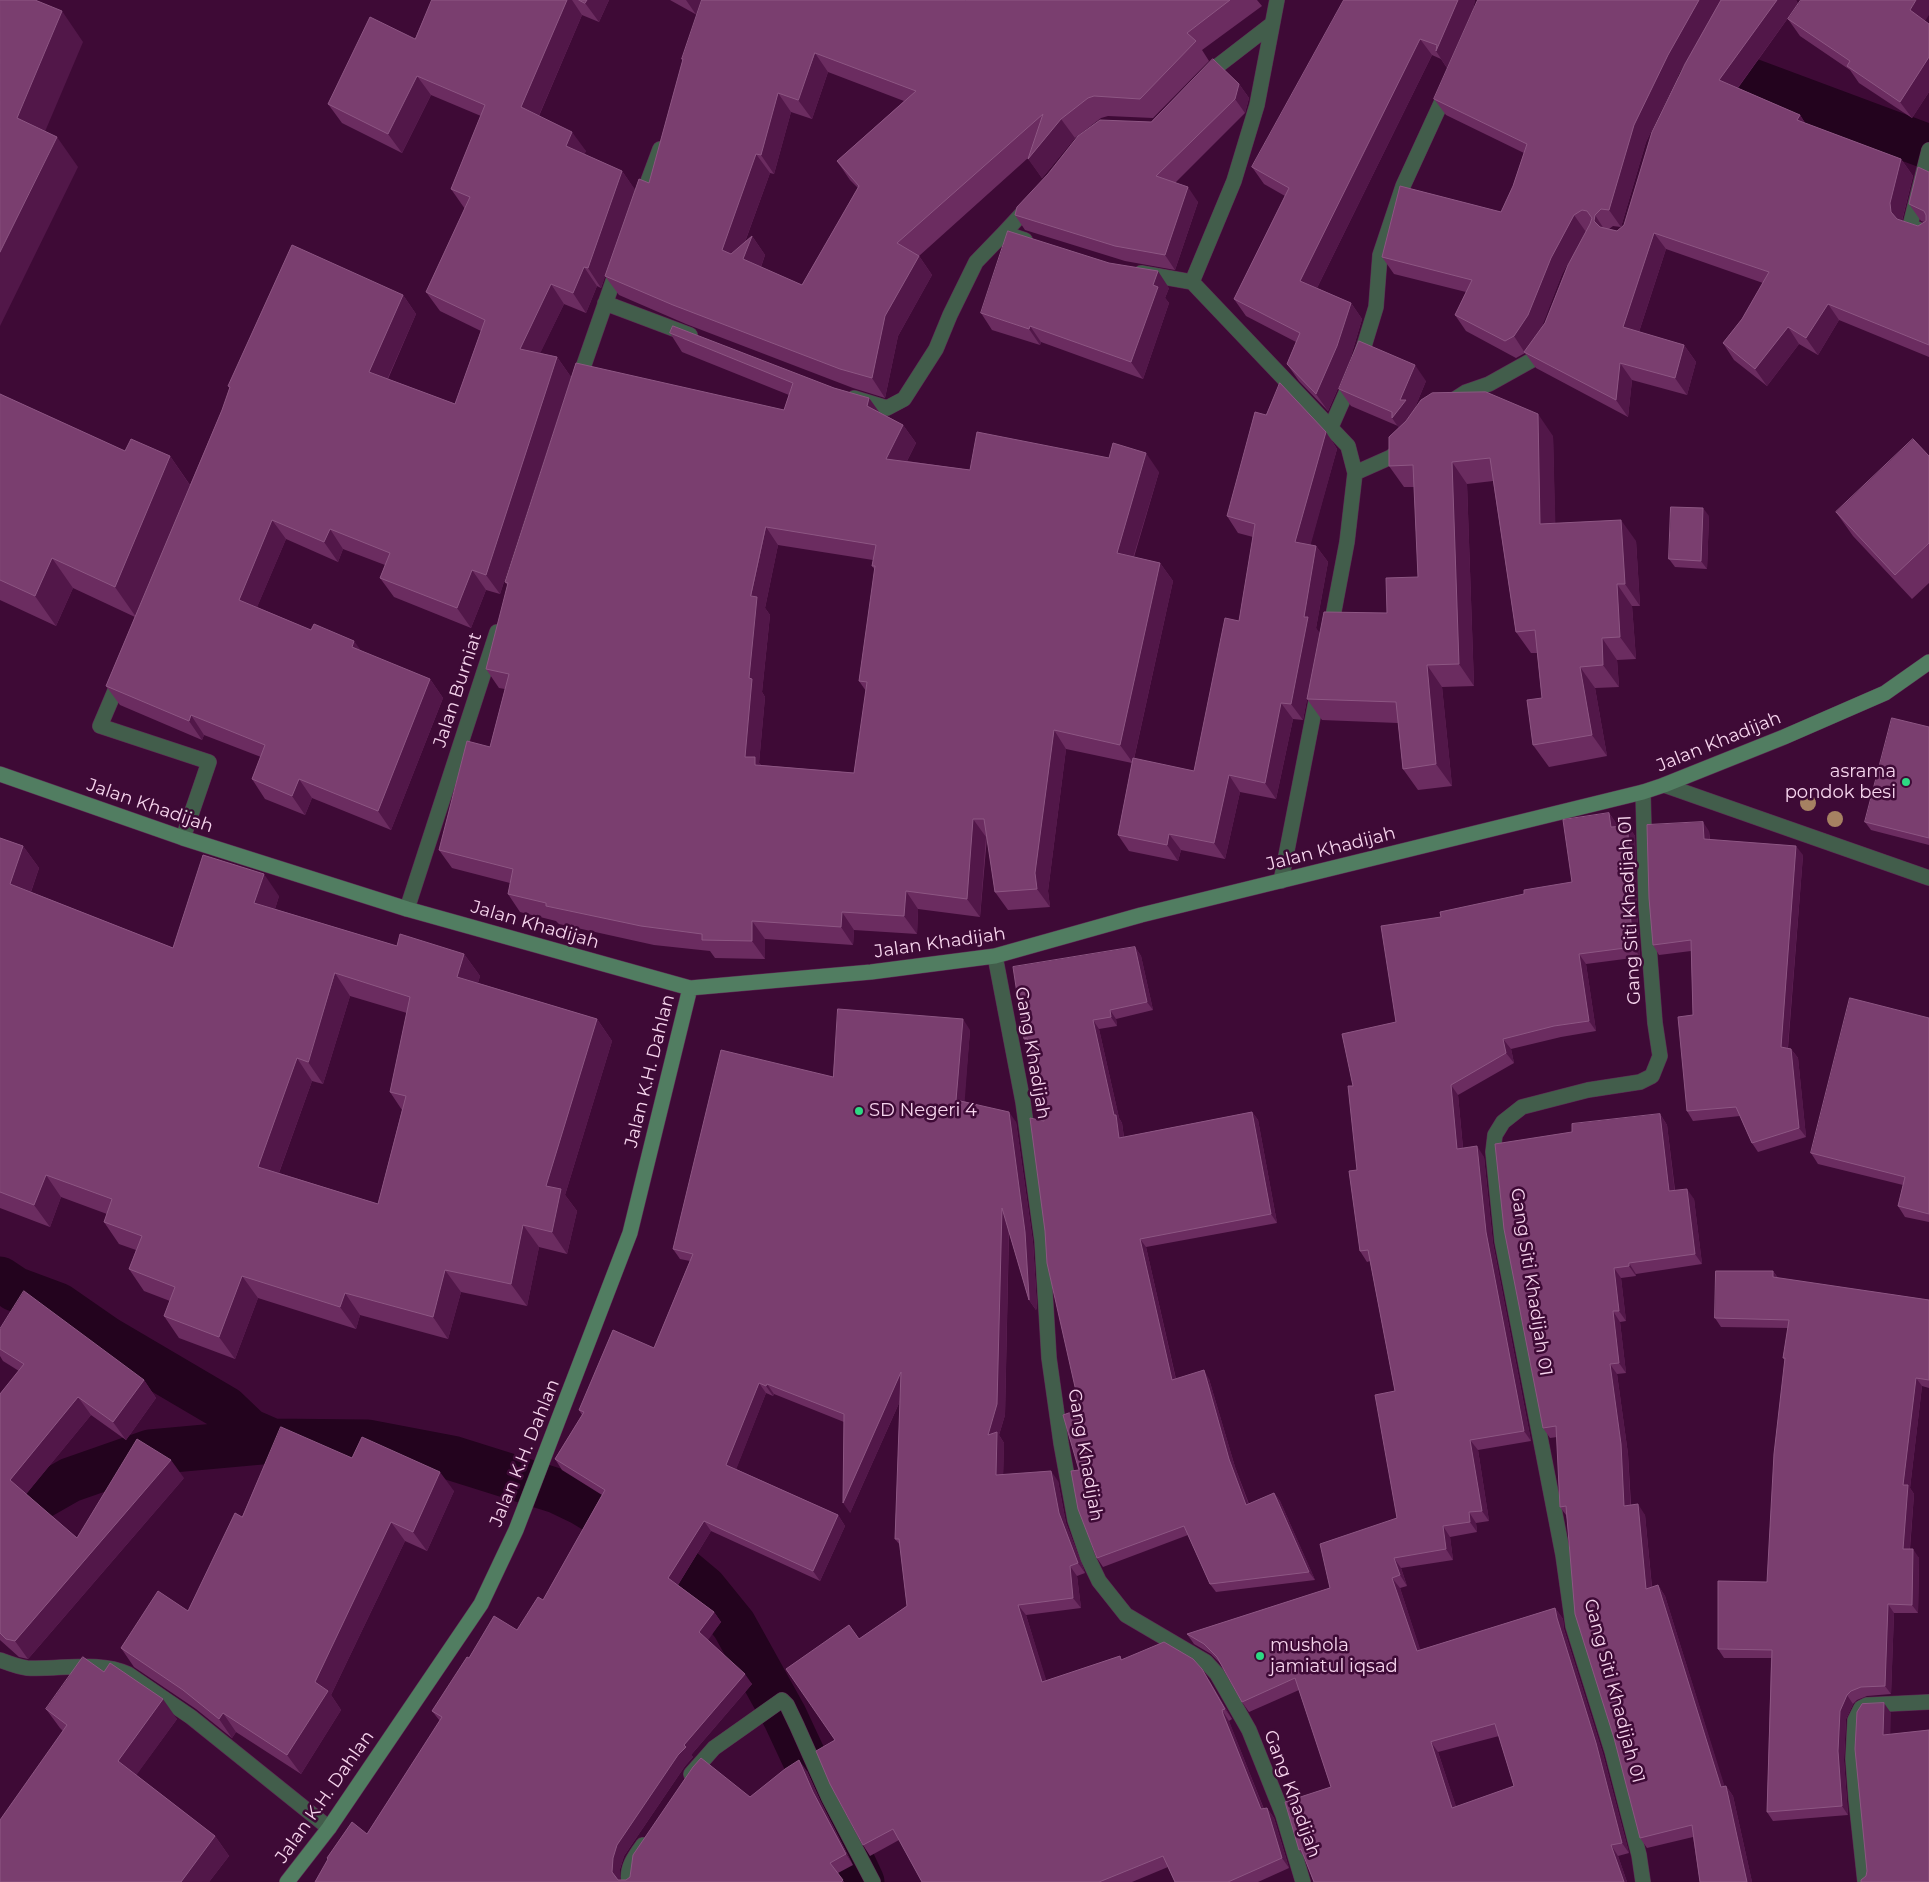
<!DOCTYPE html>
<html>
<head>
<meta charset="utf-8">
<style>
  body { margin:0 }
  canvas { display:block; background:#3e0a36 }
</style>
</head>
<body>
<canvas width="1929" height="1882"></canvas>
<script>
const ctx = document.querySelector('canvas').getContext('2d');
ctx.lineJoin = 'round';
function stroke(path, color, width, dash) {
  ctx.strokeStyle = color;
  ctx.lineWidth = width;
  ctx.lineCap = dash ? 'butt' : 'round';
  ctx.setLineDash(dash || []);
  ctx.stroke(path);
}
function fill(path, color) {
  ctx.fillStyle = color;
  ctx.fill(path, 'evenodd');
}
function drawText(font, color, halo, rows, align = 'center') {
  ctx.font = font + ' Montserrat,sans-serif';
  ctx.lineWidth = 5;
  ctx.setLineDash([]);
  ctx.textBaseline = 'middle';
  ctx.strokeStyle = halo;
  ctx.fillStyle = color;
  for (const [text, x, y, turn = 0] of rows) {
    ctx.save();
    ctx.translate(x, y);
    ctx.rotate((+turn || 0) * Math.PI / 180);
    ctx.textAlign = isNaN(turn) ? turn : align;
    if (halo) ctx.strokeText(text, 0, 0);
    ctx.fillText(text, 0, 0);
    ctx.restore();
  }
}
const canal = new Path2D(`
  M 1523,0 L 1595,26 L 1661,47 L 1929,147
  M 0,1279 L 15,1289 L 58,1305 L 107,1339 L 226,1409 L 249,1431 L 272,1441 L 368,1442 L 452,1458 L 557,1491 L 582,1503 L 655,1547 L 704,1588 L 734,1625 L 785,1717 L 862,1882
  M 0,1523 L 35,1500 L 70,1480 L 150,1452 L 272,1441`);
const street = new Path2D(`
  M 1277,0 L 1257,105 L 1234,181 L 1192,282 L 1348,446 L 1355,473 L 1347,542 L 1330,632
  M 1205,78 L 1215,68 L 1272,24
  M 1929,150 L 1911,222 L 1912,227 L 1929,234
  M 641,200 L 660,149
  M 1004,233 L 1030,205
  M 1141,273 L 1192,282
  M 605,303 L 690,335
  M 578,382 L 618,267
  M 854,398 L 887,408 L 904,399 L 936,349 L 950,315 L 976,262 L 1004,233 L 1025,240
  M 1449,403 L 1466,392 L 1489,384 L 1532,360 L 1542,345
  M 1331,427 L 1358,366 L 1376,307 L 1380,255 L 1403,186 L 1448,88
  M 1355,473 L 1391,457 L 1404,446
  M 120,679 L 100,726 L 209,762 L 183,838
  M 1664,785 L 1929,878
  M 1643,792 L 1646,908 L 1655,1023 L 1660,1056 L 1652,1076 L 1640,1082 L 1588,1090 L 1522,1107 L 1503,1122 L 1495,1135 L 1493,1152 L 1502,1241 L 1563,1555 L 1573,1626 L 1612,1751 L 1639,1855 L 1643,1882
  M 1281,881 L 1318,691
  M 407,909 L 497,632
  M 995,956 L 1023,1102 L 1042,1241 L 1049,1358 L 1061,1443 L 1075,1520 L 1088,1558 L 1099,1581 L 1126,1615 L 1206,1662 L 1217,1674 L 1249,1730 L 1283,1815 L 1303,1882
  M 0,1660 C 8,1663 18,1667 27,1668 C 59,1670 98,1660 128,1674 L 191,1717 L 329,1828
  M 691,1774 L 714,1748 L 782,1700 L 787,1705 L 797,1726 L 829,1798 L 873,1882
  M 629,1882 C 626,1868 635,1856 643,1845
  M 1865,1882 L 1856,1799 L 1853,1759 L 1855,1720 L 1861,1708 L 1867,1705 L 1929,1702`);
const secondary = new Path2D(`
  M 0,774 L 183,838 L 407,909 L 690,988 L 871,972 L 995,956 L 1141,915 L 1643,792 L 1664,785 L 1784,737 L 1885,693 L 1929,662
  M 287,1882 L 329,1828 L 481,1604 L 516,1530 L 630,1233 L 690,988`);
const trees = [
  [1808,803],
  [1835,819]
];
const wall = new Path2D(`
  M 432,0 L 609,0 L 599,22 L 582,15 L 539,116 L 586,151 L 584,154 L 622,171 L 635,190 L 649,183 L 683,60 L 682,59 L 697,15 L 670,0 L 1257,0 L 1262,6 L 1202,50 L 1209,61 L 1153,118 L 1108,116 L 1101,118 L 1075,138 L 1042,178 L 1028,158 L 919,256 L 932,275 L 898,336 L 885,398 L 853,388 L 686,324 L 619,295 L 605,276 L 601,288 L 597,286 L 586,313 L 564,304 L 540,353 L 557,357 L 571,377 L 500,594 L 486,590 L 471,628 L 394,597 L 380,578 L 385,565 L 343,549 L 338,562 L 286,539 L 257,607 L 362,652 L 430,679 L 443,698 L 391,830 L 312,798 L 305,815 L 265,799 L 252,779 L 261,757 L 204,735 L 202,740 L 120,705 L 106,686 L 135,617 L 73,588 L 56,626 L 0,600 L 0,394 L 125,451 L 170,456 L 190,485 L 222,410 L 230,388 L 228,386 L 403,295 L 416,314 L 388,379 L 455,404 L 481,331 L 440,311 L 426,292 L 465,209 L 451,189 L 481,116 L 431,95 L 402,153 L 342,123 L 328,104 L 415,39 ZM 828,72 L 904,101 L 837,161 L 850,180 L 858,188 L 802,285 L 761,267 L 765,255 L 752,236 L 745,242 L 770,173 L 774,174 L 791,112 L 812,119 Z
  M 1344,0 L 1475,0 L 1473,9 L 1447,68 L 1441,59 L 1432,55 L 1317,288 L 1351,303 L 1362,319 L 1349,363 L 1328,411 L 1299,381 L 1287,364 L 1296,342 L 1246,316 L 1234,299 L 1285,196 L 1264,184 L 1252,167 Z
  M 1478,0 L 1796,0 L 1798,4 L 1738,88 L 1800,115 L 1805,123 L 1901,159 L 1913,176 L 1902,221 L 1918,226 L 1924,222 L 1921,221 L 1909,204 L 1918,167 L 1929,172 L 1929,357 L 1839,320 L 1818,355 L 1799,344 L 1767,386 L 1734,360 L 1723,343 L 1742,319 L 1763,283 L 1666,249 L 1639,332 L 1684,345 L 1696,362 L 1687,395 L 1632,380 L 1628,417 L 1536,368 L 1525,353 L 1516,358 L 1466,331 L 1455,315 L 1466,292 L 1394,274 L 1382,257 L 1400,186 L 1501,212 L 1513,186 L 1524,153 L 1446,115 L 1434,99 ZM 1719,3 L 1685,64 L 1652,132 L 1624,225 L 1617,231 L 1609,229 L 1613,226 L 1621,227 L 1646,142 L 1680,72 ZM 1586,231 L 1568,265 L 1545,323 L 1541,328 L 1562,274 Z
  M 1788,19 L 1925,21 L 1929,24 L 1929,92 L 1912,118 L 1859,83 L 1850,70 L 1800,36 Z
  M 1239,84 L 1249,98 L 1245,113 L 1175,183 L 1198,202 L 1175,270 L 1125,261 L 1025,230 L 1015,215 L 1151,122 Z
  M 1169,288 L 1165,298 L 1169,303 L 1143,379 L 1041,342 L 1040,345 L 992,330 L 981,313 Z
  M 670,333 L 834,388 L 869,398 L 879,412 L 903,425 L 916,443 L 907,461 L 970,470 L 1159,472 L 1134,557 L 1160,563 L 1173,581 L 1134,759 L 1194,771 L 1239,621 L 1253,537 L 1238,533 L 1227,516 L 1326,432 L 1337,449 L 1310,545 L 1316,546 L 1328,562 L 1316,628 L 1319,633 L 1387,613 L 1418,577 L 1414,487 L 1404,487 L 1389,466 L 1399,427 L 1398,426 L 1351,406 L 1339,389 L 1426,381 L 1414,410 L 1553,436 L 1555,524 L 1636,541 L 1640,606 L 1632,606 L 1636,659 L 1617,660 L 1619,687 L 1595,688 L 1607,756 L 1549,767 L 1533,745 L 1542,698 L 1537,653 L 1531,653 L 1516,632 L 1493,481 L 1467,484 L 1474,686 L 1442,687 L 1452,786 L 1418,790 L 1403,769 L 1398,723 L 1322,720 L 1307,699 L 1303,720 L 1293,719 L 1276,799 L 1240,792 L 1225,859 L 1181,850 L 1178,861 L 1129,851 L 1118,835 L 1132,763 L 1066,749 L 1048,891 L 1050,907 L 1008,910 L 995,892 L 987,837 L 980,917 L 918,909 L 917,934 L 854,930 L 853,945 L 765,939 L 765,959 L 715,958 L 710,951 L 654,945 L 559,924 L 556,921 L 520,912 L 508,894 L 510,883 L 452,868 L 439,850 L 490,747 L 505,689 L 499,688 L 486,669 L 508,586 L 505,582 L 784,410 L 789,395 L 682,352 ZM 778,545 L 873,560 L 872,566 L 875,570 L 859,681 L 866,691 L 854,773 L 761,765 L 759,763 L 765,697 L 762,692 L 770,615 L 765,608 Z
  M 1929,456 L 1929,583 L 1912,599 L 1853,536 L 1836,512 Z
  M 1709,516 L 1707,569 L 1675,567 L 1669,559 Z
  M 1929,727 L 1929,845 L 1871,830 L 1865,822 Z
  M 1609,813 L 1616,823 L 1617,826 L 1628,826 L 1635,836 L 1637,908 L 1640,957 L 1586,964 L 1596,1031 L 1561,1037 L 1511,1049 L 1514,1063 L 1458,1095 L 1463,1148 L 1484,1157 L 1493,1243 L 1531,1441 L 1478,1450 L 1489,1521 L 1476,1523 L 1477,1532 L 1450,1537 L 1453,1560 L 1401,1568 L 1407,1586 L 1400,1588 L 1420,1650 L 1555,1608 L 1563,1619 L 1564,1629 L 1603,1754 L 1629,1853 L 1618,1856 L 1627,1882 L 1314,1882 L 1304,1857 L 1299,1850 L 1331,1787 L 1299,1690 L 1249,1712 L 1242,1702 L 1221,1664 L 1211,1654 L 1194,1644 L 1187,1634 L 1330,1588 L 1397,1518 L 1395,1391 L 1370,1261 L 1367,1262 L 1360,1251 L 1357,1170 L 1353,1086 L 1396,1022 L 1441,917 L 1572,882 ZM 1499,1736 L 1514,1786 L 1456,1807 L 1438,1752 Z
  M 1709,831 L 1710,840 L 1803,855 L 1788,1048 L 1791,1049 L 1798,1058 L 1806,1137 L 1758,1152 L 1752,1143 L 1740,1116 L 1693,1121 L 1687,1111 L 1693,1015 L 1691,951 L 1659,955 L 1653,945 Z
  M 0,838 L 23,846 L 39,868 L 31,892 L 173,948 L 279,896 L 275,909 L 397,946 L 464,954 L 480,976 L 478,983 L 597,1019 L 612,1041 L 565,1195 L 577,1211 L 567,1254 L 539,1247 L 527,1306 L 461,1292 L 448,1339 L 360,1315 L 356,1329 L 258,1298 L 235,1359 L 179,1338 L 164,1316 L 170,1301 L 144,1291 L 129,1269 L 136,1250 L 119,1244 L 104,1222 L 107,1214 L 61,1197 L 50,1227 L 0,1208 ZM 350,996 L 407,1013 L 390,1092 L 402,1110 L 378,1204 L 279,1173 L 312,1081 L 323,1084 Z
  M 1135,947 L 1141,956 L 1153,1010 L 1116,1019 L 1117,1026 L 1099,1029 L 1119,1118 L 1122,1123 L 1124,1137 L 1252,1112 L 1258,1120 L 1277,1223 L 1146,1247 L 1176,1379 L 1209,1379 L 1235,1467 L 1249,1504 L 1274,1493 L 1280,1501 L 1315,1580 L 1216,1592 L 1210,1584 L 1188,1535 L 1103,1567 L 1097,1558 L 1079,1470 L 1080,1409 L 1044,1121 L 1028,1044 L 1024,1039 Z
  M 1929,1018 L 1929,1222 L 1905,1217 L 1898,1206 L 1903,1185 L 1818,1164 L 1811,1153 Z
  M 970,1030 L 964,1101 L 1016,1122 L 1033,1242 L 1037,1307 L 1036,1310 L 1029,1300 L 1009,1232 L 1005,1415 L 999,1435 L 1004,1443 L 1003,1475 L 1058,1481 L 1066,1523 L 1085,1573 L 1077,1576 L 1081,1608 L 1026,1615 L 1046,1681 L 1120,1656 L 1122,1660 L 1209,1680 L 1232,1719 L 1229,1721 L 1230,1724 L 1264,1809 L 1267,1808 L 1274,1818 L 1289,1868 L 1258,1882 L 1175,1882 L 1168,1867 L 1132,1882 L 922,1882 L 899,1840 L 870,1856 L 863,1845 L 835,1740 L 859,1639 L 907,1606 L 900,1545 L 895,1539 L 900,1401 L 850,1513 L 844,1422 L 774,1394 L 773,1396 L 766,1393 L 736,1469 L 838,1515 L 845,1526 L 820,1581 L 711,1531 L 678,1585 L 714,1612 L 721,1622 L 707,1640 L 752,1684 L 691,1755 L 693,1757 L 685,1766 L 624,1856 L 620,1869 L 620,1880 L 626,1880 L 750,1797 L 807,1771 L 821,1802 L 853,1865 L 838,1873 L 844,1882 L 315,1882 L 328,1860 L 327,1858 L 367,1834 L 440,1721 L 432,1711 L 469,1658 L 517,1630 L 543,1600 L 602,1495 L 562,1470 L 555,1459 L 582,1415 L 579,1410 L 654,1348 L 690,1261 L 680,1259 L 673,1249 L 833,1077 Z
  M 1660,1114 L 1667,1125 L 1675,1190 L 1694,1199 L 1702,1264 L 1636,1274 L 1636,1276 L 1621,1278 L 1626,1321 L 1620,1322 L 1626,1373 L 1617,1374 L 1628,1454 L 1631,1505 L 1645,1515 L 1652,1587 L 1658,1585 L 1665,1596 L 1724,1786 L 1726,1786 L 1733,1796 L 1752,1882 L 1700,1882 L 1693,1837 L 1647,1848 L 1640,1838 L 1566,1515 L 1560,1507 L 1557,1437 L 1550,1438 L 1543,1428 L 1572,1132 Z
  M 1773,1271 L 1778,1278 L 1929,1300 L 1929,1388 L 1922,1386 L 1910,1488 L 1914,1494 L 1910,1549 L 1919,1558 L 1918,1613 L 1894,1613 L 1891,1694 L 1867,1696 L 1857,1700 L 1853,1704 L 1846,1719 L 1844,1760 L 1848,1815 L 1773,1821 L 1767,1812 L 1771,1658 L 1724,1658 L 1718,1649 L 1767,1582 L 1785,1360 L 1783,1358 L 1788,1328 L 1721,1327 L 1715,1318 Z
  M 0,1349 L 144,1380 L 156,1398 L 126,1440 L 91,1415 L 26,1494 L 77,1538 L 184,1478 L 28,1659 L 19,1657 L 0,1640 L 0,1394 L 19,1371 L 3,1361 L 0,1356 Z
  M 352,1458 L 454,1491 L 427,1551 L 405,1541 L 331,1695 L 341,1710 L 301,1774 L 236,1732 L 232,1738 L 196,1709 L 134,1667 L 121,1648 L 188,1611 L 242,1517 Z
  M 104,1672 L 177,1719 L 136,1775 L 215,1836 L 229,1856 L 209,1882 L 0,1882 L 63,1731 L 60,1728 L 46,1709 Z`);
const shadedWall = new Path2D(`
  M 567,0 L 572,0 L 582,15 L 534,127 L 521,107 Z
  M 587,0 L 609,0 L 599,22 L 585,3 Z
  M 686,0 L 704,0 L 697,16 Z
  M 1458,0 L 1475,0 L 1473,9 L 1447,68 L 1436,51 Z
  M 1699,0 L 1722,0 L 1719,3 L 1680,72 L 1646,142 L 1621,227 L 1609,210 L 1634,125 L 1668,55 Z
  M 1777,0 L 1796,0 L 1798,4 L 1731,97 L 1719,80 Z
  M 1916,0 L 1929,0 L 1929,15 L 1921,27 L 1910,10 Z
  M 62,11 L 83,42 L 38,148 L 17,118 Z
  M 1420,39 L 1432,55 L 1312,298 L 1300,281 Z
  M 815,53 L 828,72 L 812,119 L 798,100 Z
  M 1929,57 L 1929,92 L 1912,118 L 1900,102 Z
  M 417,76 L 431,95 L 402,153 L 388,134 Z
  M 1239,84 L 1249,98 L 1245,113 L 1235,99 Z
  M 778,93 L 791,112 L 774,174 L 761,155 Z
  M 1800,115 L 1811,132 L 1797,120 Z
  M 1061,119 L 1075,138 L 1042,178 L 1028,159 Z
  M 572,132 L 586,151 L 579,165 L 566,146 Z
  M 57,137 L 78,167 L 0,326 L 0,252 Z
  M 756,154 L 770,173 L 735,269 L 722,250 Z
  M 1901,159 L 1913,176 L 1902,220 L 1903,229 L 1891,212 L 1890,203 Z
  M 622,171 L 636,191 L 601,288 L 588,268 Z
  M 1188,187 L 1198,202 L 1175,270 L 1165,255 Z
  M 1574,215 L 1586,232 L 1562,274 L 1540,332 L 1525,353 L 1514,336 L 1551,258 Z
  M 1595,215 L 1606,232 L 1606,237 L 1594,221 Z
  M 1654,233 L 1666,249 L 1635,344 L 1623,327 Z
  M 752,236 L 765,255 L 757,278 L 743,259 Z
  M 919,256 L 932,275 L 898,336 L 885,398 L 872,378 L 885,316 Z
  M 584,267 L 597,286 L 586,313 L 573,293 Z
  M 1158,271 L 1169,288 L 1165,298 L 1169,303 L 1143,379 L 1131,362 L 1153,285 Z
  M 551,284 L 564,304 L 533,368 L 520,349 Z
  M 403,295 L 416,314 L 382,391 L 369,372 Z
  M 1351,303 L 1362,319 L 1349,363 L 1328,411 L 1316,394 Z
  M 1828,304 L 1839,320 L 1818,355 L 1806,338 Z
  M 1030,326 L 1041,342 L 1040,345 L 1029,329 Z
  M 1788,327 L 1799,344 L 1767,386 L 1755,369 Z
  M 1684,345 L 1696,362 L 1687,395 L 1675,378 Z
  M 557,357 L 571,377 L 500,594 L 486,575 Z
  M 1620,363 L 1632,380 L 1628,417 L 1616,400 Z
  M 1415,365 L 1426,381 L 1414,410 L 1418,416 L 1403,434 L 1392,418 Z
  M 869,398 L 882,416 L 867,406 Z
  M 1538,414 L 1553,436 L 1556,546 L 1540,524 Z
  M 903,425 L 916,443 L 899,477 L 886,459 Z
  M 1326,432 L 1337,449 L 1307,558 L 1295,542 Z
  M 1146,453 L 1159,472 L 1129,571 L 1117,553 Z
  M 170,456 L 191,487 L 136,617 L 115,587 Z
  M 1452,462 L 1467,484 L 1474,686 L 1459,664 Z
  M 1703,508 L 1709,516 L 1707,569 L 1701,561 Z
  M 272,520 L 286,539 L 252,619 L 239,600 Z
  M 1621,520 L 1636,541 L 1640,606 L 1625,584 Z
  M 766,527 L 778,545 L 765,608 L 770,615 L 762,692 L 765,697 L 759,763 L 768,775 L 745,757 L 751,596 Z
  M 330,529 L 343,549 L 338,562 L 324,542 Z
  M 1316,546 L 1328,562 L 1316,628 L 1320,633 L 1303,720 L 1291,704 L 1304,617 Z
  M 52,558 L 73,588 L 56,626 L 35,596 Z
  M 1160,563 L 1173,581 L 1133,763 L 1120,745 Z
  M 472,570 L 486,590 L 471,628 L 457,608 Z
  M 1617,584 L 1632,606 L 1636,659 L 1620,637 Z
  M 1602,638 L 1617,660 L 1619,687 L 1603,665 Z
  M 354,641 L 368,660 L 352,647 Z
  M 1427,665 L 1442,687 L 1452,786 L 1436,764 Z
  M 1580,667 L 1595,688 L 1607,756 L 1592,735 Z
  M 430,679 L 443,698 L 391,830 L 378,811 Z
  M 1281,703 L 1293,719 L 1276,799 L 1265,783 Z
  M 191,715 L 204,735 L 202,740 L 189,721 Z
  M 1054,730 L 1066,749 L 1048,891 L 1050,907 L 1037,889 L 1035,873 Z
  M 1229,775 L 1240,792 L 1225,859 L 1214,843 Z
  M 299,779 L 312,798 L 305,815 L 292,796 Z
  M 1609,813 L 1616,823 L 1618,837 L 1611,827 Z
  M 973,819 L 986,837 L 980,917 L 967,899 Z
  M 1703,822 L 1709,831 L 1710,848 L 1704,839 Z
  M 1628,826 L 1635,836 L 1637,908 L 1640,957 L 1633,947 L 1629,898 Z
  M 1169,834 L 1181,850 L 1178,861 L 1167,845 Z
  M 23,846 L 39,868 L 26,906 L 10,884 Z
  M 1796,846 L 1803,855 L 1787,1056 L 1781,1047 Z
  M 264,874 L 279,896 L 270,925 L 254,903 Z
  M 906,891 L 918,909 L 917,934 L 904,916 Z
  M 842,912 L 854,930 L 853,945 L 841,927 Z
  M 752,921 L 765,939 L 765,959 L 752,941 Z
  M 1135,947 L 1141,956 L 1153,1010 L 1147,1002 Z
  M 464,954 L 480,976 L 473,999 L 457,977 Z
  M 1579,954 L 1586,964 L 1596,1031 L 1589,1021 Z
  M 335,973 L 350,996 L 323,1084 L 308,1062 Z
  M 1110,1010 L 1116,1019 L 1117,1026 L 1111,1017 Z
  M 597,1019 L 612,1041 L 565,1195 L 577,1211 L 567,1254 L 552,1232 L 546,1186 Z
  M 963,1019 L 970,1030 L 964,1110 L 956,1100 Z
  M 1093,1020 L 1099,1029 L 1119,1118 L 1122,1123 L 1125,1146 L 1119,1138 Z
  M 1503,1039 L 1511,1049 L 1514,1063 L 1506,1053 Z
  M 1791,1049 L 1798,1058 L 1806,1137 L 1799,1128 Z
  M 297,1058 L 312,1081 L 273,1189 L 258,1167 Z
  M 1451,1085 L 1458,1095 L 1464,1160 L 1457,1149 Z
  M 1009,1112 L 1016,1122 L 1033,1242 L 1037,1307 L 1036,1310 L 1029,1300 Z
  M 1252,1112 L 1258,1120 L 1277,1223 L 1271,1214 Z
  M 1660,1114 L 1667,1125 L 1676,1202 L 1669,1191 Z
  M 1477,1146 L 1484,1157 L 1493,1243 L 1531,1441 L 1524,1431 L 1486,1232 Z
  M 46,1175 L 61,1197 L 50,1227 L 34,1205 Z
  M 1687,1189 L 1694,1199 L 1702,1264 L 1695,1254 Z
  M 1002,1208 L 1009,1218 L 1005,1415 L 999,1435 L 1004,1443 L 1003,1486 L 996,1475 L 988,1435 Z
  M 523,1225 L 539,1247 L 527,1306 L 511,1284 Z
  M 1140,1239 L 1146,1247 L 1178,1389 L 1172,1380 Z
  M 1629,1263 L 1636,1274 L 1636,1276 L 1629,1266 Z
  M 1614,1268 L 1621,1278 L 1626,1321 L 1619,1311 Z
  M 445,1270 L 461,1292 L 448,1339 L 433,1317 Z
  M 1773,1271 L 1779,1280 L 1773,1277 Z
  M 242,1276 L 258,1298 L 235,1359 L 219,1337 Z
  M 345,1293 L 360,1315 L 356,1329 L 340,1307 Z
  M 1613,1311 L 1620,1322 L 1626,1373 L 1619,1363 Z
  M 1610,1364 L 1617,1374 L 1628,1454 L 1631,1516 L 1624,1506 Z
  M 1204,1370 L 1209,1379 L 1235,1467 L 1252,1514 L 1246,1505 L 1229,1459 Z
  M 901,1372 L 908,1383 L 850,1513 L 843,1503 Z
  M 1916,1378 L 1922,1386 L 1910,1488 L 1914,1494 L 1909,1558 L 1903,1549 L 1903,1485 Z
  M 144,1380 L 156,1398 L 126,1440 L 113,1422 Z
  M 759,1383 L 766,1393 L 734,1475 L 726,1465 Z
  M 767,1384 L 774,1394 L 773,1396 L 766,1386 Z
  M 78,1397 L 91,1415 L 23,1498 L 10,1480 Z
  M 1470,1440 L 1478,1450 L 1489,1521 L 1482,1511 Z
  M 171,1460 L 184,1478 L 28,1659 L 15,1641 Z
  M 1051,1471 L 1058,1481 L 1066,1523 L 1085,1573 L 1078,1563 L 1059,1513 Z
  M 440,1472 L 454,1491 L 427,1551 L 413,1532 Z
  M 1274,1493 L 1280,1501 L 1315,1580 L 1309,1572 Z
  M 1638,1504 L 1645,1515 L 1653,1600 L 1646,1589 Z
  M 1469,1512 L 1476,1523 L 1477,1532 L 1470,1522 Z
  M 838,1515 L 845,1526 L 820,1581 L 813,1571 Z
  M 704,1521 L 711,1531 L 676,1588 L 668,1578 Z
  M 391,1522 L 405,1541 L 331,1695 L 341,1710 L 301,1774 L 287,1755 L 315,1682 Z
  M 1443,1526 L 1450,1537 L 1453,1560 L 1446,1549 Z
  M 1913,1549 L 1919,1558 L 1918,1613 L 1912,1605 Z
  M 1394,1558 L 1401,1568 L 1407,1586 L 1400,1575 Z
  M 1070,1566 L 1077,1576 L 1081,1608 L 1073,1598 Z
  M 1392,1578 L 1400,1588 L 1424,1661 L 1417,1651 Z
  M 1658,1585 L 1665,1596 L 1728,1797 L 1721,1787 Z
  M 1888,1604 L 1894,1613 L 1891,1694 L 1885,1686 Z
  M 1018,1605 L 1026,1615 L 1050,1692 L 1042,1682 Z
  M 1555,1608 L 1563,1619 L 1564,1629 L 1603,1754 L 1629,1853 L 1622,1843 L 1557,1618 Z
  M 714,1612 L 721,1622 L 706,1643 L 699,1632 Z
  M 1202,1669 L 1209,1680 L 1232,1719 L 1225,1709 Z
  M 745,1674 L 752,1684 L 691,1755 L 693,1757 L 685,1766 L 624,1856 L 620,1869 L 620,1882 L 619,1882 L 612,1872 L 613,1858 L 617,1845 L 684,1745 Z
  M 1847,1695 L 1853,1704 L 1846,1719 L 1844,1760 L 1848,1815 L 1842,1806 L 1838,1751 L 1840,1711 Z
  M 163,1699 L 177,1719 L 132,1781 L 118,1761 Z
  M 1884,1703 L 1891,1713 L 1890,1745 L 1883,1735 Z
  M 1222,1710 L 1229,1721 L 1268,1820 L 1261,1809 Z
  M 223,1713 L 236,1732 L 232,1738 L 219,1719 Z
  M 1431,1742 L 1438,1752 L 1460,1818 L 1452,1808 Z
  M 799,1760 L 807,1771 L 821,1802 L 853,1865 L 846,1854 L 813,1792 Z
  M 1726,1786 L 1733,1796 L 1752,1882 L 1747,1882 Z
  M 1267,1808 L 1274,1818 L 1289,1868 L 1282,1858 Z
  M 215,1836 L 229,1856 L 209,1882 L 181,1882 Z
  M 1611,1845 L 1618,1856 L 1627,1882 L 1624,1882 Z`);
const building = new Path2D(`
  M 0,0 L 35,0 L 62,11 L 17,118 L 57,137 L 0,252 Z
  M 432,0 L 567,0 L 521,107 L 572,132 L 566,146 L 622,171 L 588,268 L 584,267 L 573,293 L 551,284 L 520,349 L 557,357 L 486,575 L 472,570 L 457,608 L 380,578 L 390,553 L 330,529 L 324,542 L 272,520 L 239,600 L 311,630 L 314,624 L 354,641 L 352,647 L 430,679 L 378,811 L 299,779 L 292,796 L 252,779 L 265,745 L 191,715 L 189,721 L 106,686 L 222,410 L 230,387 L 228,386 L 292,245 L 403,295 L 369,372 L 455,404 L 485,320 L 426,292 L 470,197 L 451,189 L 485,105 L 417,76 L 388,134 L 328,104 L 370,17 L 415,39 Z
  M 579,0 L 587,0 L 585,3 Z
  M 702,0 L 1230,0 L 1187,33 L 1196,41 L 1140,99 L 1094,96 L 1088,98 L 1061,119 L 1028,159 L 1043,114 L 897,243 L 919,256 L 885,316 L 872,378 L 840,369 L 673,305 L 605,276 L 639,179 L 649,183 L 683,59 L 682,59 ZM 815,53 L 916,91 L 837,161 L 859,186 L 802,285 L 743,259 L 752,236 L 731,254 L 722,250 L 756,154 L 761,155 L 778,93 L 798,100 Z
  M 1344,0 L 1458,0 L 1436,51 L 1437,45 L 1420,39 L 1300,281 L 1351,303 L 1337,346 L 1316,394 L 1287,364 L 1300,333 L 1234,299 L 1289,188 L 1252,167 Z
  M 1478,0 L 1699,0 L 1668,55 L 1634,125 L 1609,210 L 1601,209 L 1595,215 L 1594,221 L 1600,227 L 1617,231 L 1624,225 L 1652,132 L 1685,64 L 1721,0 L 1777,0 L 1719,80 L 1800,115 L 1797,120 L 1901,159 L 1890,203 L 1891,212 L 1897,219 L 1918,226 L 1926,221 L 1926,215 L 1924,211 L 1909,204 L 1918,167 L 1929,172 L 1929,345 L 1828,304 L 1806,338 L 1788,327 L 1755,369 L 1723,343 L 1742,319 L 1769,272 L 1654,233 L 1623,327 L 1684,345 L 1675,378 L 1620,363 L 1616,400 L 1524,352 L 1545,323 L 1568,265 L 1590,224 L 1592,218 L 1587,211 L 1582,210 L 1574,215 L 1551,258 L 1528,315 L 1514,336 L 1505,341 L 1455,315 L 1472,280 L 1382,257 L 1400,186 L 1501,212 L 1513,186 L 1527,144 L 1434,99 Z
  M 1801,0 L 1916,0 L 1910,10 L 1929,24 L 1929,57 L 1900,102 L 1847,66 L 1850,61 L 1788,19 Z
  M 1213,59 L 1239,84 L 1235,99 L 1156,176 L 1188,187 L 1165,255 L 1115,246 L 1015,215 L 1017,207 L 1048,174 L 1078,136 L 1100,120 L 1151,122 Z
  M 1008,231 L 1109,263 L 1158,271 L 1153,285 L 1158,287 L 1131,362 L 1030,326 L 1029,329 L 981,313 Z
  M 673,326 L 834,388 L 869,398 L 867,406 L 903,425 L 886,459 L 970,470 L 977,432 L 1109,458 L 1113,443 L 1146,453 L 1117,553 L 1160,563 L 1120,745 L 1054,730 L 1035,873 L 1037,889 L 995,892 L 984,819 L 973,819 L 967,899 L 906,891 L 904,916 L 842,912 L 841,927 L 752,921 L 752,941 L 702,940 L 702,934 L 641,926 L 546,906 L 546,903 L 508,894 L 513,869 L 439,850 L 467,741 L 490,747 L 509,674 L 486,669 L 508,583 L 505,582 L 576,363 L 784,410 L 793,383 L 670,333 ZM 766,527 L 876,545 L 872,566 L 875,566 L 859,681 L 867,682 L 854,773 L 755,765 L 755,757 L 745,757 L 752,679 L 749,678 L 757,597 L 751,596 Z
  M 1359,341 L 1415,365 L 1400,400 L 1406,400 L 1392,418 L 1392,412 L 1339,389 Z
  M 1280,383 L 1326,432 L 1295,542 L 1316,546 L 1304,617 L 1308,617 L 1291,704 L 1281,703 L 1265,783 L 1229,775 L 1214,843 L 1169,834 L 1167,845 L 1118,835 L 1133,758 L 1194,771 L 1225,618 L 1239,621 L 1255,524 L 1227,516 L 1255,412 L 1266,415 Z
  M 1486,392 L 1538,414 L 1540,524 L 1621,520 L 1625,584 L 1617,584 L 1620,637 L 1602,638 L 1603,665 L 1580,667 L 1592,735 L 1533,745 L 1527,700 L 1542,698 L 1535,630 L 1516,632 L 1490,458 L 1452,462 L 1459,664 L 1427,665 L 1436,764 L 1403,769 L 1396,702 L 1307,699 L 1324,612 L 1387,613 L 1386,578 L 1418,577 L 1413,465 L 1389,466 L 1389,437 L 1406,421 L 1421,400 L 1432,393 Z
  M 0,394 L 125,451 L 131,439 L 170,456 L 115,587 L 52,558 L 35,596 L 0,580 Z
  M 1913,439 L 1929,456 L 1929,543 L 1895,575 L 1836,512 Z
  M 1671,507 L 1703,508 L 1701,561 L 1669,559 Z
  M 1892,718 L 1929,727 L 1929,838 L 1865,822 Z
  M 1609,813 L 1611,827 L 1628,826 L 1629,898 L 1633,947 L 1579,954 L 1589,1021 L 1554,1026 L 1503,1039 L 1506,1053 L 1451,1085 L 1457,1149 L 1477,1146 L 1486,1232 L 1524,1431 L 1470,1440 L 1482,1511 L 1469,1512 L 1470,1522 L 1443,1526 L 1446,1549 L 1394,1558 L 1400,1575 L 1392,1578 L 1417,1651 L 1555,1608 L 1557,1618 L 1596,1743 L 1622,1843 L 1611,1845 L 1624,1882 L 1314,1882 L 1301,1849 L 1299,1850 L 1285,1802 L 1331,1787 L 1295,1678 L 1242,1702 L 1217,1657 L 1204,1644 L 1187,1634 L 1330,1588 L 1320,1544 L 1397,1518 L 1375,1395 L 1395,1391 L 1368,1250 L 1360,1251 L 1349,1171 L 1357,1170 L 1348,1086 L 1353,1086 L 1342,1034 L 1396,1022 L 1381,926 L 1441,917 L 1440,912 L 1524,894 L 1524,890 L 1572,882 L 1563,820 ZM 1495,1724 L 1514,1786 L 1452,1808 L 1431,1742 Z
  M 1703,822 L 1704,839 L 1796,846 L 1781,1047 L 1791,1049 L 1799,1128 L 1752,1143 L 1736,1107 L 1687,1111 L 1678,1017 L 1693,1015 L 1691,940 L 1653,945 L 1649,898 L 1647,825 Z
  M 0,838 L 23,846 L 10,884 L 173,948 L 203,855 L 264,874 L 254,903 L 397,946 L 400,934 L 464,954 L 457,977 L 597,1019 L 546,1186 L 561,1189 L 552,1232 L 523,1225 L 511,1284 L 445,1270 L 433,1317 L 345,1293 L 340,1307 L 242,1276 L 219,1337 L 164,1316 L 175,1287 L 129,1269 L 142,1236 L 104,1222 L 112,1199 L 46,1175 L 34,1205 L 0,1192 ZM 335,973 L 410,997 L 390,1092 L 406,1096 L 378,1204 L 258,1167 L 297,1058 L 308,1062 Z
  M 1135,947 L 1147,1002 L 1110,1010 L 1111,1017 L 1093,1020 L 1114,1115 L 1116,1115 L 1119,1138 L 1252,1112 L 1271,1214 L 1140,1239 L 1172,1380 L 1204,1370 L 1229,1459 L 1246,1505 L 1274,1493 L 1309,1572 L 1210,1584 L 1184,1526 L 1097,1558 L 1078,1509 L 1071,1471 L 1079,1470 L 1063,1415 L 1080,1409 L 1047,1263 L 1045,1231 L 1030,1118 L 1044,1121 L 1027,1038 L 1024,1039 L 1013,967 Z
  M 1850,998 L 1929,1018 L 1929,1214 L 1898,1206 L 1905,1177 L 1811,1153 Z
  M 838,1009 L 963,1019 L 956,1100 L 1009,1112 L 1025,1232 L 1029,1297 L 1029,1300 L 1002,1208 L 997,1404 L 988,1435 L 997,1432 L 996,1475 L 1051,1471 L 1059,1513 L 1078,1563 L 1070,1566 L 1073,1598 L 1018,1605 L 1042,1682 L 1120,1656 L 1121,1660 L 1164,1642 L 1193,1659 L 1202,1669 L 1225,1709 L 1222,1710 L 1223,1714 L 1261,1809 L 1267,1808 L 1282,1858 L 1228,1882 L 1175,1882 L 1163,1856 L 1099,1882 L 922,1882 L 893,1829 L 863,1845 L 830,1784 L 816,1751 L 835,1740 L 786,1669 L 849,1625 L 859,1639 L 907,1606 L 899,1539 L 895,1539 L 901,1372 L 843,1503 L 844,1414 L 767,1384 L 766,1386 L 759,1383 L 726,1465 L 838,1515 L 813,1571 L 704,1521 L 668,1578 L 714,1612 L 699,1632 L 745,1674 L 684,1745 L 686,1747 L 678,1755 L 617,1845 L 613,1858 L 612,1872 L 618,1880 L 626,1880 L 630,1877 L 633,1855 L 693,1767 L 701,1758 L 750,1797 L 785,1769 L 799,1760 L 813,1792 L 846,1854 L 830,1863 L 843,1880 L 841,1882 L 315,1882 L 328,1859 L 327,1858 L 352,1822 L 367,1834 L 442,1717 L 432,1711 L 467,1657 L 469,1658 L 494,1616 L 517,1630 L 538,1597 L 543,1600 L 605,1490 L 555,1459 L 584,1412 L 579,1410 L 613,1330 L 654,1348 L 693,1254 L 673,1249 L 721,1050 L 833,1077 Z
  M 1660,1114 L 1669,1191 L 1687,1189 L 1695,1254 L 1629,1263 L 1629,1266 L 1614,1268 L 1619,1311 L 1613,1311 L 1619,1363 L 1610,1364 L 1621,1444 L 1624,1506 L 1638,1504 L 1646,1589 L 1658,1585 L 1721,1787 L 1726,1786 L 1747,1882 L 1700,1882 L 1692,1825 L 1640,1838 L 1614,1738 L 1575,1614 L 1566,1506 L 1560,1507 L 1556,1426 L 1543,1428 L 1504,1229 L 1495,1144 L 1572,1132 L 1572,1124 Z
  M 1716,1271 L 1773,1271 L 1773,1277 L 1929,1300 L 1929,1380 L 1916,1378 L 1903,1485 L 1908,1485 L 1903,1549 L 1913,1549 L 1912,1605 L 1888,1604 L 1885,1686 L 1861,1687 L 1851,1691 L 1847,1695 L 1840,1711 L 1838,1751 L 1842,1806 L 1767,1812 L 1772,1650 L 1718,1649 L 1718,1581 L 1767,1582 L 1774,1454 L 1785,1358 L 1783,1358 L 1789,1320 L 1715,1318 Z
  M 24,1291 L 144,1380 L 113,1422 L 78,1397 L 10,1480 L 77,1538 L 137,1439 L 171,1460 L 15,1641 L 6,1639 L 0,1633 L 0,1394 L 24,1364 L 0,1349 L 0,1329 Z
  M 281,1427 L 352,1458 L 362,1437 L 440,1472 L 413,1532 L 391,1522 L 315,1682 L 328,1691 L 287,1755 L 223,1713 L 219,1719 L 183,1690 L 121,1648 L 158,1591 L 188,1611 L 235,1513 L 242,1517 Z
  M 83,1657 L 104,1672 L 110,1663 L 163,1699 L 118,1761 L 215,1836 L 181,1882 L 0,1882 L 0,1820 L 67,1725 L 46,1709 Z
  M 1884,1703 L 1883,1735 L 1929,1730 L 1929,1882 L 1861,1882 L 1861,1880 L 1866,1876 L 1867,1871 L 1855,1749 L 1857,1712 L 1862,1704 Z`);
const markers = [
  [1906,782,5,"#2dd883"],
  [859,1111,5,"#2dd883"],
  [1260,1656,5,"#2dd883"]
];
const streetNames = [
  ["Jalan Burniat",458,690,-72],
  ["Jalan Khadijah",1719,742,-22],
  ["Jalan Khadijah",150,806,19],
  ["Jalan Khadijah",1331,849,-14],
  ["Gang Siti Khadijah 01",1630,910,-93],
  ["Jalan Khadijah",535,925,16],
  ["Jalan Khadijah",940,943,-8],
  ["Gang Khadijah",1032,1053,80],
  ["Jalan K.H. Dahlan",650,1071,-76],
  ["Gang Siti Khadijah 01",1531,1282,81],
  ["Jalan K.H. Dahlan",525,1453,-68],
  ["Gang Khadijah",1085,1455,80],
  ["Gang Siti Khadijah 01",1614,1691,75],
  ["Gang Khadijah",1292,1794,70],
  ["Jalan K.H. Dahlan",325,1797,-55]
];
const poiNames = [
  ["asrama",1896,772,"right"],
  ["pondok besi",1896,793,"right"],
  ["SD Negeri 4",869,1111],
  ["mushola",1270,1646],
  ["jamiatul iqsad",1270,1667]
];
stroke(canal, '#23031e', 45);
stroke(street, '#5c2a53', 16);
stroke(secondary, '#5c2a53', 16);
stroke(street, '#425d4b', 15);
stroke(secondary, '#517d61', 15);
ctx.fillStyle = '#a68162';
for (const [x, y] of trees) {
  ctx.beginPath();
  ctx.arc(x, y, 8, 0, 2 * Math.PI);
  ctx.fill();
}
fill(wall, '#6b2c60');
fill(shadedWall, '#521749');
fill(building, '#7a3e6f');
stroke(building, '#8d5683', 1);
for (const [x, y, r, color] of markers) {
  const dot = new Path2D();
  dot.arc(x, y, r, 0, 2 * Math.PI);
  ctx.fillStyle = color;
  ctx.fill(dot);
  stroke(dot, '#3e0a36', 2);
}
drawText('18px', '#f7d5ee', '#3e0a36', streetNames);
drawText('18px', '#f7d5ee', '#3e0a36', poiNames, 'left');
</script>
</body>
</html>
